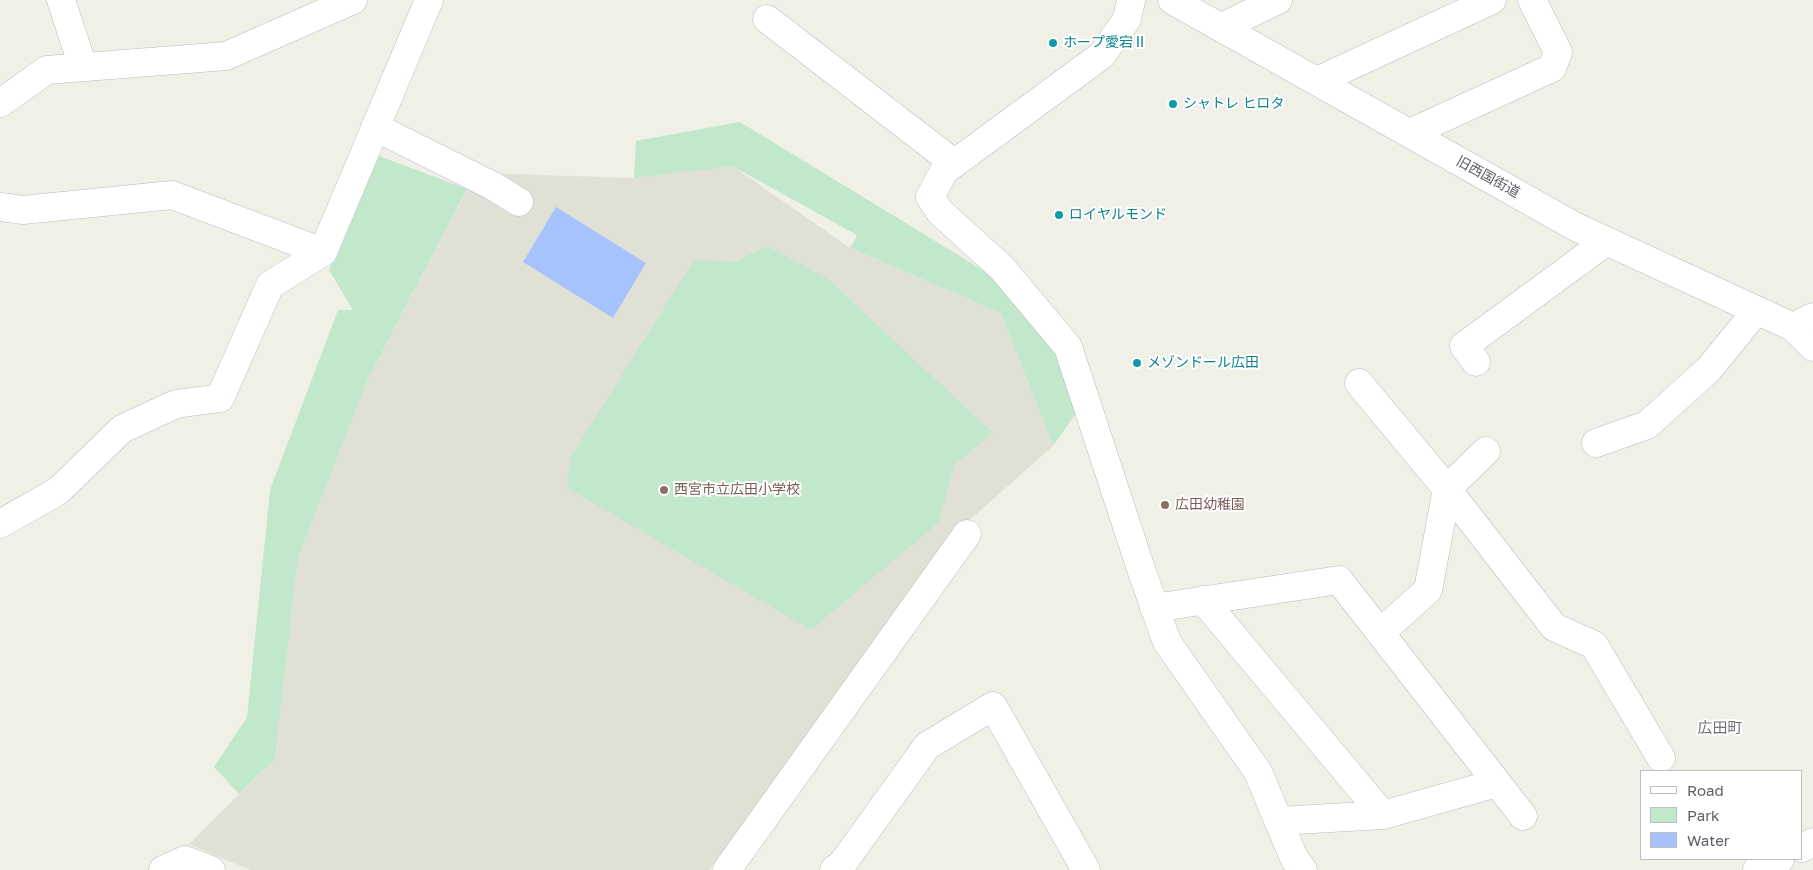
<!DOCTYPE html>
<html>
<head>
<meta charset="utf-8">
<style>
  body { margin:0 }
  #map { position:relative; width:1813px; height:870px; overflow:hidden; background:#f0f0e6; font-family:"Golos Text",sans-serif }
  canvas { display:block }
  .legend { position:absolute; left:1640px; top:770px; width:162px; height:90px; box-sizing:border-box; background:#fff; border:1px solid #bfbfc2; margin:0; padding:6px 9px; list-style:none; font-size:15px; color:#5e5f67 }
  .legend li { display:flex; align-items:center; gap:10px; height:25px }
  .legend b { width:25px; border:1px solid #bfbfc2 }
</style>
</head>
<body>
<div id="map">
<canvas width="1813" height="870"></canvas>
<ul class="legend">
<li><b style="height:6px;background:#fff"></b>Road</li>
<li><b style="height:14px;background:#c2e8cc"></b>Park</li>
<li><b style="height:14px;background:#a7c3ff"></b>Water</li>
</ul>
</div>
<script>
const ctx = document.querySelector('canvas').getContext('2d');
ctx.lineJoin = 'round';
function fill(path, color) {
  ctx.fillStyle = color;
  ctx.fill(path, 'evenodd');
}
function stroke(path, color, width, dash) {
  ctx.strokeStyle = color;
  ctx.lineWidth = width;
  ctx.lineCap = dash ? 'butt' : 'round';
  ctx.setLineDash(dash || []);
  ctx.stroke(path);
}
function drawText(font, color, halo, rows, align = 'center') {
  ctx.font = font + ' "Golos Text","Noto Sans JP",sans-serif';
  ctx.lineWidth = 4;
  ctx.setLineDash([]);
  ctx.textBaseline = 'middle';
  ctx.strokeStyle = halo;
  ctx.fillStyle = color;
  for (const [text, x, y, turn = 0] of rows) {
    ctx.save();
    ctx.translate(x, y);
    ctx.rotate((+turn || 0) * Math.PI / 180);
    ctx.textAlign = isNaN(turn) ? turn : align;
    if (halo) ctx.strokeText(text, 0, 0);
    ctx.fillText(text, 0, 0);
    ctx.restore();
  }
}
const education = new Path2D(`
  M 731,165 L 850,248 L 1001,313 L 1053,446 L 955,533 L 709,870 L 250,870 L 189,844 L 275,759 L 298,558 L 369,377 L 467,190 L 478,173 L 634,178 Z`);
const green = new Path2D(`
  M 740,122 L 1019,292 L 1072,373 L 1081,406 L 1053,446 L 1001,313 L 850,248 L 857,235 L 732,166 L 634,178 L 636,141 Z
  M 379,156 L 467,189 L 369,377 L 298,558 L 275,759 L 239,794 L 214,767 L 247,717 L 270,490 L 338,310 L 353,310 L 329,270 Z
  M 767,246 L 828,279 L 993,433 L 954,465 L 939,522 L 811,630 L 567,488 L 570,458 L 694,260 L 735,262 Z`);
const water = new Path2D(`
  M 556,207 L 646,263 L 613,318 L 523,262 Z`);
const minor = new Path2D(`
  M 61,0 L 83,67
  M 1131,0 L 1127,19 L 1102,55 L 944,171 L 930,197 L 940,212 L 1002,268 L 1068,347 L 1141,569 L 1167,642 L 1258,772 L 1294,858 L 1303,870
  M 1172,0 L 1576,227 L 1793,327 L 1813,317
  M 767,19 L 954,163
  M 1222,27 L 1278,0
  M 1317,81 L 1492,0
  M 0,103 L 47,70 L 226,56 L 353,0
  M 375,127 L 493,186 L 519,202
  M 1410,133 L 1552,68 L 1558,52 L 1532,0
  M 0,207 L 23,210 L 172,195 L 323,252
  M 1793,327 L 1813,347
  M 1476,362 L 1464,346 L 1607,241
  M 1359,383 L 1447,489 L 1554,627 L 1594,645 L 1661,758
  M 1596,443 L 1647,425 L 1709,369 L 1757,310
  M 0,524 L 58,491 L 122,429 L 176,404 L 220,398 L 270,285 L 323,252 L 429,0
  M 1203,600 L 1383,815
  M 1154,608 L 1339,580 L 1523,816
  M 1380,633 L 1428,590 L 1447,489 L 1486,451
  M 1278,821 L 1383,815 L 1497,783
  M 1802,848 L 1813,842
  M 163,870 L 185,860 L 211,870
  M 727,870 L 967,534
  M 834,870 L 843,863 L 927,746 L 993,706 L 1086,870
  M 1757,870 L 1780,859`);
const markers = [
  [1053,43,5,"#0f9aa8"],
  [1173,104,5,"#0f9aa8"],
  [1059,215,5,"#0f9aa8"],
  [1137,363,5,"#0f9aa8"],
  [664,490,5,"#8d6e63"],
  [1165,505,5,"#8d6e63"]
];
const cultureNames = [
  ["ホープ愛宕Ⅱ",1063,43],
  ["シャトレ ヒロタ",1183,104],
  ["ロイヤルモンド",1069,215],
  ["メゾンドール広田",1147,363]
];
const streetNames = [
  ["旧西国街道",1488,177,29]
];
const educationNames = [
  ["西宮市立広田小学校",674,490],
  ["広田幼稚園",1175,505]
];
const neighbourhoodNames = [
  ["広田町",1720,728]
];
fill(education, '#e0e0d4');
fill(green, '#c2e8cc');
fill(water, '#a7c3ff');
stroke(minor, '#bbbcc2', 29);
stroke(minor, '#fff', 28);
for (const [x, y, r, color] of markers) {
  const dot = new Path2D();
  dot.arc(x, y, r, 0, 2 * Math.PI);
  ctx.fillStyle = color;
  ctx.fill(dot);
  stroke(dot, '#fff', 2);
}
drawText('14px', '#0d838f', '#fff', cultureNames, 'left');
drawText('14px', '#5e5f67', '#fff', streetNames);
drawText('14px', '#785e54', '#fff', educationNames, 'left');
drawText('15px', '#6f7179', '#fff', neighbourhoodNames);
</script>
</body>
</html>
